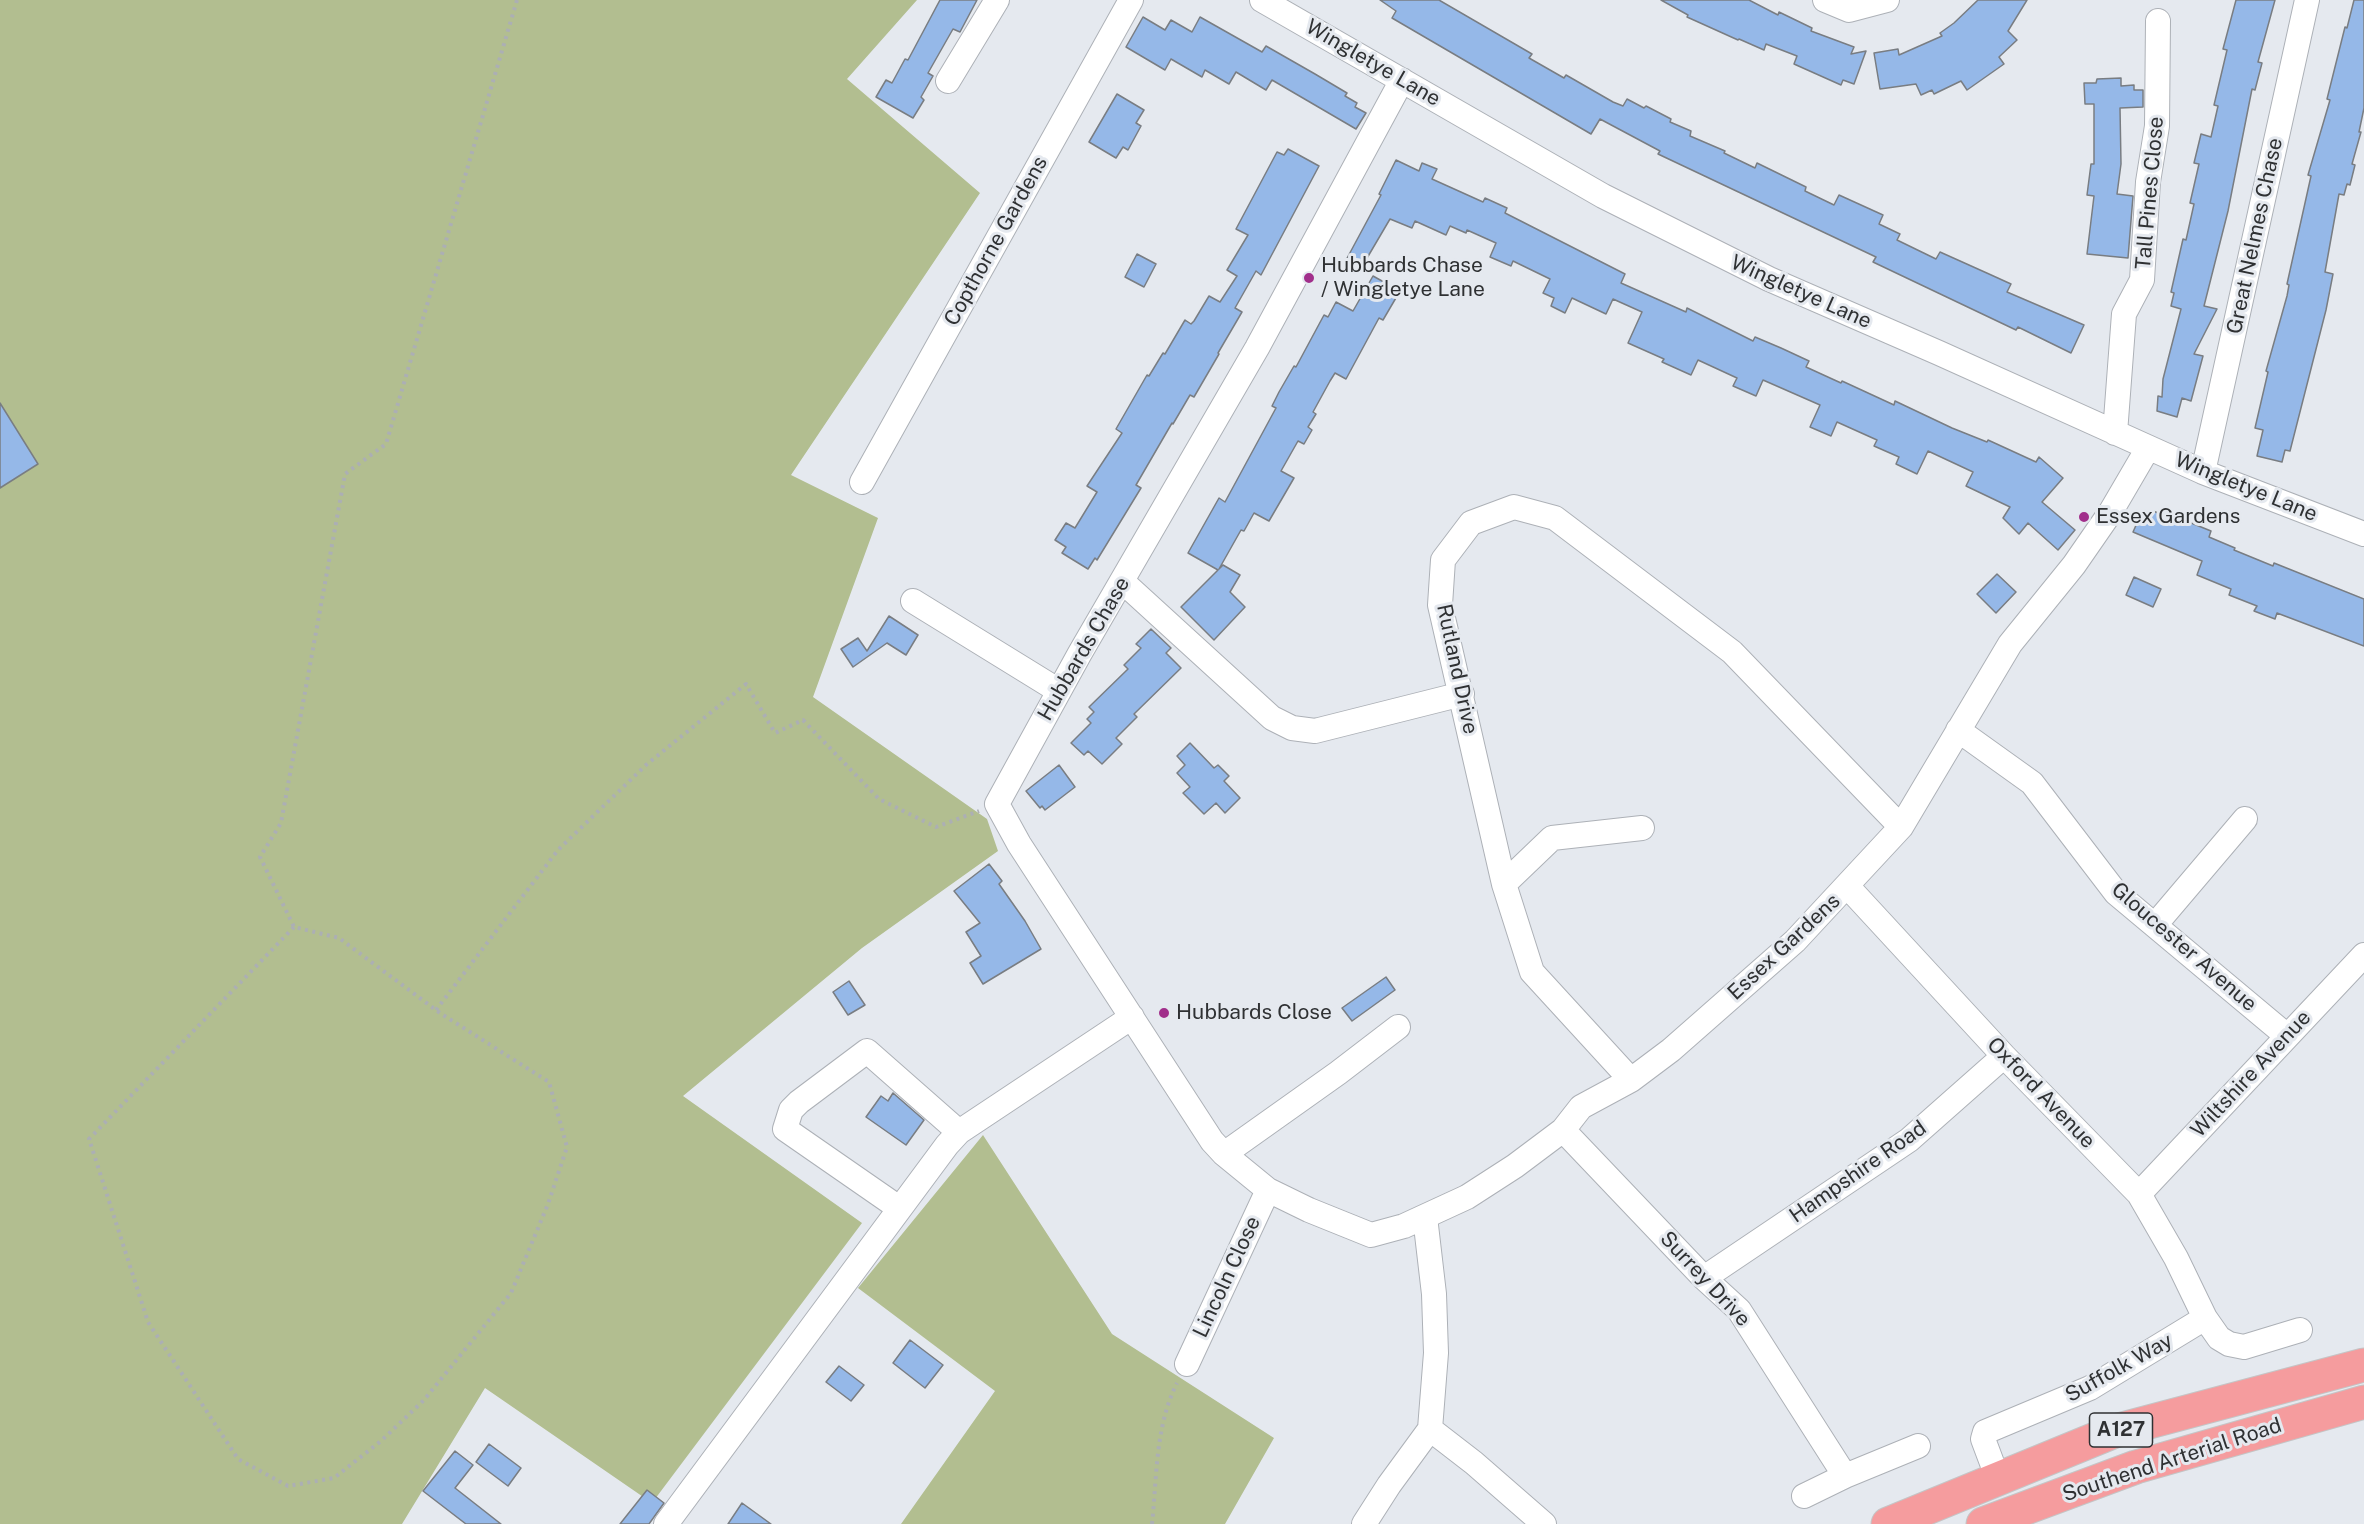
<!DOCTYPE html>
<html>
<head>
<meta charset="utf-8">
<style>
  body { margin:0 }
  canvas { display:block; background:#e5e9ef }
</style>
</head>
<body>
<canvas width="2364" height="1524"></canvas>
<script>
const ctx = document.querySelector('canvas').getContext('2d');
ctx.lineJoin = 'round';
function fill(path, color) {
  ctx.fillStyle = color;
  ctx.fill(path, 'evenodd');
}
function stroke(path, color, width, dash) {
  ctx.strokeStyle = color;
  ctx.lineWidth = width;
  ctx.lineCap = dash ? 'butt' : 'round';
  ctx.setLineDash(dash || []);
  ctx.stroke(path);
}
function drawText(font, color, halo, rows, align = 'center') {
  ctx.font = font + ' "Public Sans",sans-serif';
  ctx.lineWidth = 6;
  ctx.setLineDash([]);
  ctx.textBaseline = 'middle';
  ctx.strokeStyle = halo;
  ctx.fillStyle = color;
  for (const [text, x, y, turn = 0] of rows) {
    ctx.save();
    ctx.translate(x, y);
    ctx.rotate((+turn || 0) * Math.PI / 180);
    ctx.textAlign = isNaN(turn) ? turn : align;
    if (halo) ctx.strokeText(text, 0, 0);
    ctx.fillText(text, 0, 0);
    ctx.restore();
  }
}
const green = new Path2D(`
  M 0,0 L 917,0 L 847,79 L 980,193 L 791,475 L 878,518 L 813,697 L 987,819 L 998,851 L 862,948 L 683,1096 L 862,1223 L 652,1503 L 485,1388 L 402,1524 L 0,1524 Z
  M 983,1135 L 1112,1334 L 1274,1438 L 1225,1524 L 901,1524 L 995,1391 L 858,1288 Z`);
const building = new Path2D(`
  M 940,0 L 977,0 L 960,32 L 953,29 L 928,73 L 933,76 L 921,97 L 924,100 L 913,118 L 876,97 L 886,80 L 892,83 L 905,59 L 908,60 Z
  M 1380,0 L 1439,0 L 1532,54 L 1529,58 L 1564,78 L 1566,75 L 1613,102 L 1623,106 L 1627,99 L 1644,108 L 1646,106 L 1671,119 L 1670,122 L 1691,131 L 1690,136 L 1725,151 L 1724,153 L 1755,168 L 1757,163 L 1806,187 L 1805,191 L 1834,205 L 1839,195 L 1883,215 L 1879,224 L 1900,234 L 1897,240 L 1936,259 L 1940,252 L 1989,274 L 2011,284 L 2007,292 L 2084,325 L 2071,353 L 2018,327 L 2016,330 L 1873,262 L 1876,257 L 1658,154 L 1660,151 L 1600,119 L 1591,134 L 1392,18 L 1396,11 Z
  M 1661,0 L 1749,0 L 1778,15 L 1779,12 L 1812,28 L 1811,31 L 1854,47 L 1851,54 L 1866,51 L 1854,84 L 1843,80 L 1841,85 L 1794,64 L 1797,56 L 1766,44 L 1764,50 L 1739,39 L 1738,40 L 1687,17 L 1688,15 Z
  M 1978,0 L 2027,0 L 2008,31 L 2017,40 L 1999,57 L 2004,64 L 1967,90 L 1961,81 L 1934,94 L 1932,90 L 1921,95 L 1916,84 L 1880,89 L 1874,53 L 1898,49 L 1899,55 L 1942,36 L 1940,33 L 1954,23 Z
  M 2236,0 L 2275,0 L 2258,62 L 2262,63 L 2255,90 L 2252,89 L 2228,211 L 2204,306 L 2217,309 L 2194,354 L 2203,356 L 2191,401 L 2182,398 L 2177,417 L 2157,411 L 2158,396 L 2162,397 L 2163,379 L 2181,309 L 2171,306 L 2174,293 L 2171,292 L 2183,239 L 2186,240 L 2194,204 L 2190,203 L 2199,164 L 2194,163 L 2201,134 L 2211,137 L 2218,106 L 2214,105 L 2227,50 L 2223,49 Z
  M 2354,0 L 2364,0 L 2364,108 L 2359,132 L 2361,132 L 2352,164 L 2355,165 L 2350,185 L 2347,184 L 2344,195 L 2339,194 L 2325,272 L 2333,274 L 2326,310 L 2290,451 L 2285,450 L 2282,462 L 2257,456 L 2263,430 L 2255,428 L 2268,372 L 2266,371 L 2287,296 L 2289,285 L 2287,284 L 2311,176 L 2308,175 L 2330,100 L 2327,99 L 2345,27 L 2347,28 Z
  M 1143,17 L 1165,30 L 1171,20 L 1192,32 L 1200,17 L 1262,52 L 1266,46 L 1315,74 L 1347,93 L 1345,96 L 1357,103 L 1355,107 L 1366,113 L 1356,129 L 1272,80 L 1266,90 L 1236,72 L 1229,84 L 1205,70 L 1202,77 L 1171,59 L 1165,70 L 1126,47 Z
  M 2121,78 L 2121,86 L 2134,85 L 2134,90 L 2143,90 L 2143,107 L 2120,108 L 2121,164 L 2117,194 L 2133,196 L 2128,258 L 2087,254 L 2094,196 L 2087,195 L 2091,164 L 2094,164 L 2094,104 L 2085,104 L 2084,83 L 2096,83 L 2097,79 Z
  M 1117,94 L 1144,110 L 1136,123 L 1141,126 L 1128,150 L 1123,147 L 1116,158 L 1089,142 Z
  M 1288,149 L 1319,166 L 1261,275 L 1256,271 L 1235,308 L 1242,312 L 1218,353 L 1219,354 L 1194,397 L 1190,395 L 1173,424 L 1172,423 L 1136,485 L 1141,488 L 1097,560 L 1095,558 L 1088,569 L 1062,553 L 1066,547 L 1055,540 L 1066,523 L 1075,528 L 1097,492 L 1087,486 L 1122,433 L 1116,429 L 1147,375 L 1149,376 L 1163,353 L 1165,354 L 1185,320 L 1191,324 L 1194,321 L 1209,296 L 1220,302 L 1237,276 L 1227,270 L 1248,235 L 1236,229 L 1277,152 L 1284,155 Z
  M 1396,160 L 1419,171 L 1422,163 L 1437,169 L 1432,179 L 1483,202 L 1485,198 L 1507,208 L 1505,213 L 1625,274 L 1621,283 L 1686,312 L 1687,308 L 1753,341 L 1755,337 L 1781,348 L 1809,361 L 1806,367 L 1841,383 L 1842,381 L 1894,405 L 1895,401 L 1952,428 L 1987,442 L 1988,440 L 2036,462 L 2039,457 L 2063,478 L 2042,502 L 2075,530 L 2058,550 L 2028,523 L 2019,534 L 2003,518 L 2010,507 L 1966,486 L 1973,472 L 1928,451 L 1917,474 L 1896,464 L 1899,457 L 1874,446 L 1877,440 L 1837,422 L 1831,436 L 1810,427 L 1820,405 L 1763,380 L 1756,396 L 1733,386 L 1737,378 L 1698,360 L 1691,375 L 1662,362 L 1664,359 L 1628,343 L 1642,312 L 1613,299 L 1606,314 L 1572,298 L 1565,313 L 1551,306 L 1554,298 L 1543,293 L 1550,279 L 1513,261 L 1511,266 L 1490,257 L 1496,243 L 1467,230 L 1466,233 L 1450,226 L 1446,235 L 1415,221 L 1412,228 L 1390,219 L 1360,270 L 1345,262 L 1381,195 L 1379,194 Z
  M 1137,254 L 1156,264 L 1144,287 L 1125,277 Z
  M 1373,276 L 1400,291 L 1383,320 L 1379,318 L 1346,379 L 1335,373 L 1330,381 L 1313,412 L 1316,414 L 1308,427 L 1312,430 L 1304,444 L 1298,441 L 1281,471 L 1294,478 L 1269,521 L 1254,513 L 1244,531 L 1241,530 L 1219,569 L 1223,565 L 1240,575 L 1230,592 L 1245,607 L 1214,640 L 1181,607 L 1218,570 L 1188,553 L 1219,498 L 1225,502 L 1276,408 L 1272,406 L 1279,392 L 1294,366 L 1296,367 L 1324,315 L 1328,317 L 1336,302 L 1353,311 Z
  M 0,403 L 38,464 L 0,488 Z
  M 2153,511 L 2163,515 L 2164,512 L 2211,531 L 2209,537 L 2235,548 L 2234,550 L 2273,566 L 2274,563 L 2364,599 L 2364,646 L 2277,613 L 2275,619 L 2254,611 L 2257,606 L 2229,595 L 2231,589 L 2197,575 L 2202,561 L 2133,532 L 2142,512 L 2151,516 Z
  M 1997,574 L 2016,592 L 1996,613 L 1977,594 Z
  M 2134,577 L 2161,589 L 2153,607 L 2126,595 Z
  M 889,616 L 918,635 L 906,655 L 887,643 L 853,667 L 841,649 L 858,638 L 867,651 Z
  M 1151,629 L 1171,648 L 1166,653 L 1181,668 L 1134,714 L 1137,717 L 1116,738 L 1122,744 L 1102,764 L 1088,751 L 1084,755 L 1071,743 L 1091,723 L 1087,719 L 1094,712 L 1089,707 L 1128,669 L 1124,665 L 1141,648 L 1136,644 Z
  M 1190,743 L 1214,768 L 1218,765 L 1229,776 L 1224,781 L 1240,798 L 1225,813 L 1216,803 L 1204,814 L 1183,793 L 1190,787 L 1177,773 L 1185,765 L 1177,756 Z
  M 1059,765 L 1075,787 L 1045,810 L 1042,806 L 1040,808 L 1026,791 Z
  M 989,864 L 1002,881 L 999,884 L 1025,921 L 1041,949 L 983,984 L 970,963 L 981,956 L 966,932 L 980,923 L 954,891 Z
  M 1386,977 L 1395,990 L 1352,1021 L 1342,1008 Z
  M 849,981 L 865,1005 L 848,1015 L 833,992 Z
  M 893,1093 L 924,1120 L 906,1145 L 866,1117 L 881,1096 L 888,1101 Z
  M 910,1340 L 943,1365 L 925,1388 L 893,1363 Z
  M 839,1366 L 864,1385 L 851,1401 L 826,1382 Z
  M 489,1444 L 521,1468 L 508,1486 L 476,1462 Z
  M 455,1451 L 473,1465 L 455,1488 L 501,1524 L 466,1524 L 423,1491 Z
  M 647,1490 L 664,1503 L 649,1524 L 620,1524 Z
  M 742,1503 L 771,1524 L 728,1524 Z`);
const path = new Path2D(`
  M 294,927 L 89,1139 L 148,1322 L 238,1459 L 288,1486 L 334,1478 L 381,1441 L 424,1400 L 511,1293 L 548,1204 L 567,1147 L 549,1082 L 440,1013 L 339,938 L 294,927 L 260,857 L 281,823 L 345,474 L 386,444 L 517,0
  M 436,1010 L 558,850 L 646,765 L 746,684 L 775,733 L 803,720 L 879,799 L 936,827 L 979,811
  M 1152,1524 C 1157,1477 1155,1427 1177,1383`);
const minor = new Path2D(`
  M 1262,0 L 1603,196 L 1769,279 L 1939,353 L 2203,472 L 2364,534
  M 1825,0 L 1849,10 L 1887,0
  M 1402,80 L 1257,348 L 1080,653 L 997,804 L 1019,844 L 1212,1141 L 1224,1154 L 1268,1190 L 1309,1210 L 1371,1235 L 1404,1226 L 1467,1197 L 1515,1166 L 1563,1130 L 1581,1107 L 1631,1080 L 1671,1050 L 1795,941 L 1901,827 L 2010,644 L 2074,565 L 2110,513 L 2148,448
  M 948,81 L 997,0
  M 2115,433 L 2124,314 L 2142,280 L 2148,182 L 2157,126 L 2158,21
  M 2203,472 L 2307,0
  M 862,482 L 1131,0
  M 1123,582 L 1272,718 L 1292,728 L 1315,731 L 1462,694
  M 913,601 L 1059,691
  M 1958,730 L 2032,783 L 2116,893 L 2287,1036
  M 1504,884 L 1552,838 L 1642,828
  M 1848,887 L 2004,1056 L 2139,1194 L 2176,1258 L 2205,1318 L 2219,1338 L 2229,1344 L 2244,1347 L 2300,1330
  M 2155,925 L 2245,819
  M 1631,1080 L 1532,972 L 1504,884 L 1440,605 L 1443,560 L 1471,523 L 1514,507 L 1555,518 L 1732,652 L 1901,827
  M 1563,1130 L 1704,1278 L 1739,1310 L 1845,1476 L 1918,1446
  M 1224,1154 L 1338,1073 L 1398,1027
  M 2139,1194 L 2364,955
  M 899,1208 L 785,1129 L 791,1110 L 799,1102 L 867,1051 L 959,1132
  M 1704,1278 L 1909,1140 L 2004,1056
  M 1187,1364 L 1268,1190
  M 1430,1429 L 1474,1463 L 1544,1524
  M 1998,1479 L 1983,1439 L 1985,1432 L 2090,1388 L 2205,1318
  M 1804,1496 L 1845,1476
  M 666,1524 L 947,1145 L 959,1132 L 1132,1017
  M 1364,1524 L 1389,1485 L 1430,1429 L 1436,1353 L 1434,1294 L 1425,1217`);
const highway = new Path2D(`
  M 1888,1524 L 2115,1431 L 2364,1365
  M 1983,1524 L 2136,1467 L 2364,1402`);
const markers = [
  [1309,278,6,"#a12f8b"],
  [2084,517,6,"#a12f8b"],
  [1164,1013,6,"#a12f8b"]
];
const shields = [
  [2121,1430,63]
];
const shieldNames = [
  ["A127",2121,1430]
];
const streetNames = [
  ["Wingletye Lane",1373,63,30],
  ["Tall Pines Close",2150,193,-85],
  ["Great Nelmes Chase",2255,236,-78],
  ["Copthorne Gardens",996,241,-61],
  ["Wingletye Lane",1801,292,24],
  ["Wingletye Lane",2246,487,22],
  ["Hubbards Chase",1084,649,-60],
  ["Rutland Drive",1457,669,78],
  ["Essex Gardens",1784,947,-43],
  ["Gloucester Avenue",2184,947,41],
  ["Wiltshire Avenue",2251,1074,-47],
  ["Oxford Avenue",2041,1093,46],
  ["Hampshire Road",1858,1172,-35],
  ["Lincoln Close",1227,1277,-65],
  ["Surrey Drive",1705,1279,47],
  ["Suffolk Way",2119,1368,-29],
  ["Southend Arterial Road",2172,1460,-18]
];
const poiNames = [
  ["Hubbards Chase",1321,266],
  ["/ Wingletye Lane",1321,290],
  ["Essex Gardens",2096,517],
  ["Hubbards Close",1176,1013]
];
fill(green, '#b2be90');
fill(building, '#95b8e8');
stroke(building, '#797d82', 1.5);
stroke(minor, '#adb1b7', 26);
stroke(highway, '#c5c5c6', 35);
stroke(path, '#acafb4', 4, [3, 4.5]);
stroke(minor, '#fff', 24);
stroke(highway, '#f59c9e', 33);
for (const [x, y, r, color] of markers) {
  const dot = new Path2D();
  dot.arc(x, y, r, 0, 2 * Math.PI);
  ctx.fillStyle = color;
  ctx.fill(dot);
  stroke(dot, '#e5e9ef', 2);
}
for (const [x, y, w] of shields) {
  const box = new Path2D();
  box.roundRect(x - w / 2, y - 17, w, 34, 4.5);
  ctx.fillStyle = '#e5e9ef';
  ctx.fill(box);
  stroke(box, '#2f3133', 1.5);
}
drawText('bold 20px', '#2f3133', null, shieldNames);
drawText('21px', '#2f3133', '#e5e9ef', streetNames);
drawText('21px', '#2f3133', '#e5e9ef', poiNames, 'left');
</script>
</body>
</html>
